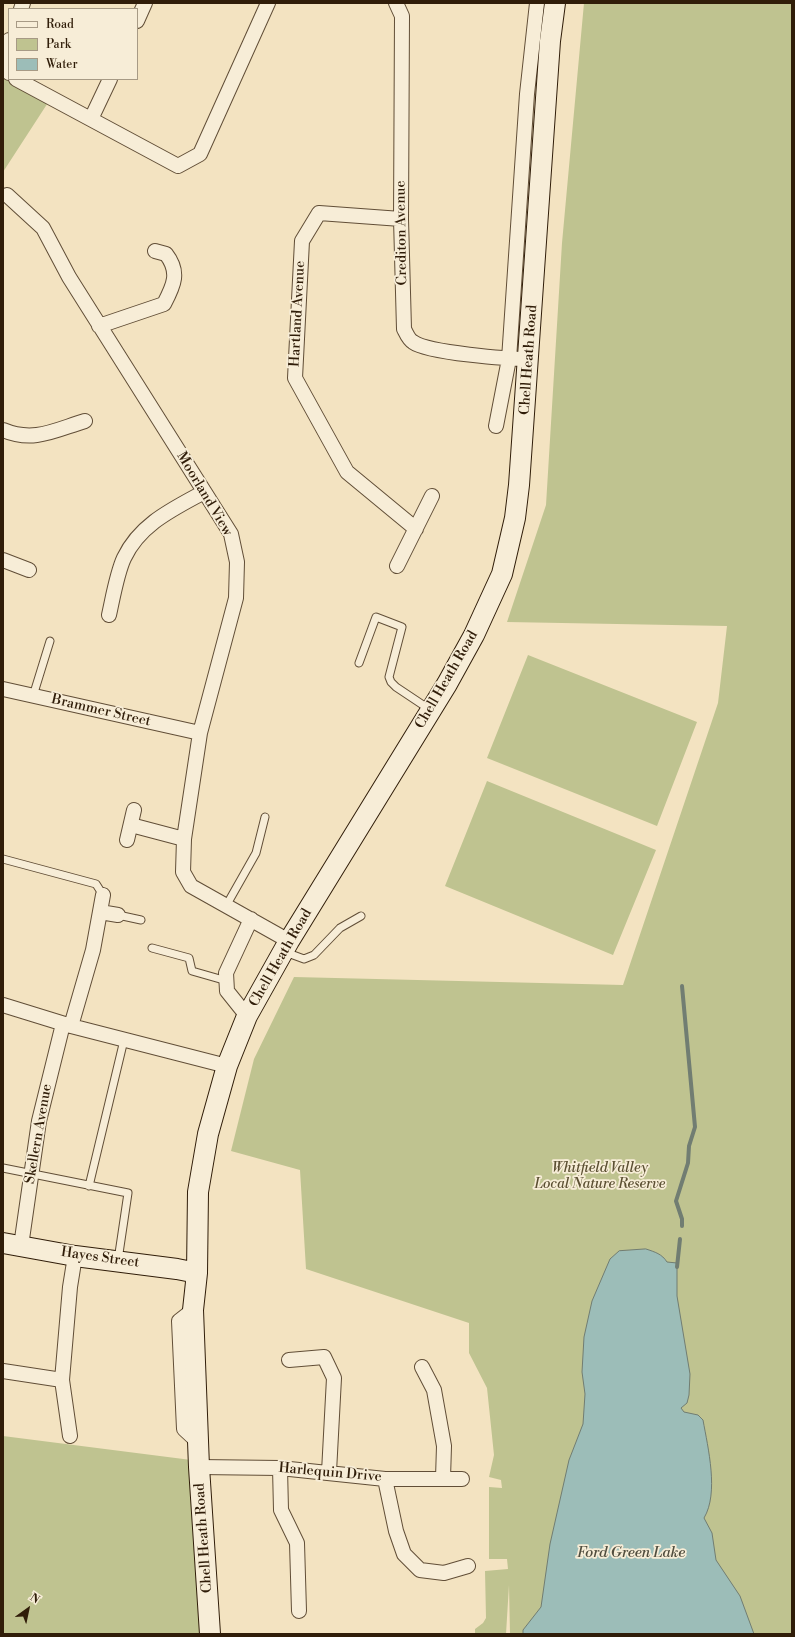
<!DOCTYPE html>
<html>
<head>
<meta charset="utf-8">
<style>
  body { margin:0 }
  #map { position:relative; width:795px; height:1637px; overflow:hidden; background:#f3e3c1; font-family:"Libre Bodoni",serif }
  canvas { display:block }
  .frame { position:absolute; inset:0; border:4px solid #301d09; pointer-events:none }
  .legend { position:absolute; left:8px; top:8px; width:130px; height:72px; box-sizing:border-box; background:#f7edd7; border:1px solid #a79a85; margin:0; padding:5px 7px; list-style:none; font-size:12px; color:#301d09 }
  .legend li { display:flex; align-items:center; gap:8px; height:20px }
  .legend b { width:20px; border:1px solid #a79a85 }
  .north { position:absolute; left:8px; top:1589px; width:40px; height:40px; -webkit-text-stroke:3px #f7edd7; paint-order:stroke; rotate:33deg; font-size:11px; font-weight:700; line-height:16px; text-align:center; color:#301d09 }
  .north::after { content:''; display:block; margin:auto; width:14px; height:18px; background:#301d09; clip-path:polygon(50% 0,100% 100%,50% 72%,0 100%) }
</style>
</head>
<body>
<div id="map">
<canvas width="795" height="1637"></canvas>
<div class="frame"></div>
<ul class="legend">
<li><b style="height:5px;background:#f7edd7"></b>Road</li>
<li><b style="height:11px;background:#bfc390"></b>Park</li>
<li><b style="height:11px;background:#9cbdb8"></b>Water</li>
</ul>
<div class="north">N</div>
</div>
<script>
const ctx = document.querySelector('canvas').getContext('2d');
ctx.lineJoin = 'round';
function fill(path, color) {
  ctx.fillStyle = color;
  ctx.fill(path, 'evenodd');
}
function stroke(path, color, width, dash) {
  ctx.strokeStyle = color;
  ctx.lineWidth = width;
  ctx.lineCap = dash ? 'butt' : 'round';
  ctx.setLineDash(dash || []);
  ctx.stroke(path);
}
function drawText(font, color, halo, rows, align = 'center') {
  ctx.font = font + ' "Libre Bodoni",serif';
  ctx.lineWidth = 3.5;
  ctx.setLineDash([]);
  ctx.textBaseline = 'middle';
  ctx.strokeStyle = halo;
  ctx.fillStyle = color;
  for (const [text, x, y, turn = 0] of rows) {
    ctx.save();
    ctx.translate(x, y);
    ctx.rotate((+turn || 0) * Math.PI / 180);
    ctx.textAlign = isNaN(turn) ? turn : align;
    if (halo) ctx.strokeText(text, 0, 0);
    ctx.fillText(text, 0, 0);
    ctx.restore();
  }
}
const green = new Path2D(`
  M 584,3 L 792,3 L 792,1634 L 510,1634 L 509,1585 L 506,1634 L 475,1634 L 475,1629 L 483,1623 L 486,1618 L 485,1571 L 508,1569 L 507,1559 L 489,1559 L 489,1487 L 502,1488 L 501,1480 L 489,1477 L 494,1455 L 487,1388 L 469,1353 L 469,1323 L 306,1269 L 300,1170 L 231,1151 L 254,1059 L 294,977 L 623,985 L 718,703 L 727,626 L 507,622 L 546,505 L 562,243 Z
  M 3,76 L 51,98 L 3,172 Z
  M 528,655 L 697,722 L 657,826 L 487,758 Z
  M 487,781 L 656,850 L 613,955 L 445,886 Z
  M 3,1436 L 199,1461 L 199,1634 L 3,1634 Z`);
const water = new Path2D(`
  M 646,1249 C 655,1252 662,1254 667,1262 L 677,1263 L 677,1296 L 690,1374 L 689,1395 L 687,1403 L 681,1408 L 684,1412 L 698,1415 L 703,1420 C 708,1448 719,1493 704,1518 L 712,1533 L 716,1560 L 740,1596 L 754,1634 L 523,1634 L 523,1630 L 541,1607 L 550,1544 L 569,1460 L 583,1424 L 585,1394 L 582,1372 L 584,1337 L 592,1301 L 610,1259 L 619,1251 Z`);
const stream = new Path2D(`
  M 682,1226 L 682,1219 L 676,1201 L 688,1163 L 689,1146 L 695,1127 L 682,986
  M 677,1267 L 680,1239`);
const lane = new Path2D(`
  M 359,663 L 376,617 L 402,627 L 389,677 L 391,682 L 396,687 L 429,709
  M 33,696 L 50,641
  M 3,859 L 96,884 L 103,895
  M 226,906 L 256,853 L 265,817
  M 118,915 L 141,920
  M 152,948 L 189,958 L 192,971 L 227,981
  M 285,952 L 304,959 L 314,955 L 340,928 L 361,916
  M 3,1168 L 128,1193 L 118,1260
  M 89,1186 L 124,1040`);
const street = new Path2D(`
  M 396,3 L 402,16 L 401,219 L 404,329 C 406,333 409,340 413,342 C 428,353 509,359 529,359
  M 21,9 L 23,3
  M 137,21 L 145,3
  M 9,40 L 5,50 L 9,73
  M 16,79 L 178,166 L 200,154 L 268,3
  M 91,119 L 110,79
  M 7,195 L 43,228 L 69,277 L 231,534 L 237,562 L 236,598 L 200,733 L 184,839 L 183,872 L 191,886 L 289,941
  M 401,219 L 319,213 L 302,241 L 295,378 L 347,472 L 416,529
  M 99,326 L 164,304 C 174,285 180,272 166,254 L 155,251
  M 496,426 L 509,359 L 527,94 L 537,3
  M 3,430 C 34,443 55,430 85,421
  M 3,560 L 29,570
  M 397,566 L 432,496
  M 109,615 C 113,597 117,573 124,558 C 140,524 173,509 204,492
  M 3,689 L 200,733
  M 131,825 L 184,839
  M 127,840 L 134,810
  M 100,912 L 118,915
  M 3,1005 L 71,1026 L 227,1066
  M 247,1016 L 227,991 L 226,973 L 251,919
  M 71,1026 L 93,950 L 103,895
  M 21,1246 L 39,1121 L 63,1024
  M 193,1310 L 179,1321 L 184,1429 L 198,1442
  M 289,1360 L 324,1357 L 334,1378 L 329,1472
  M 422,1367 L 434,1390 L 444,1446 L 443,1478
  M 3,1371 L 62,1380 L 70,1287 L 75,1256
  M 62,1380 L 70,1436
  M 199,1467 L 280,1468 L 385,1479 L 462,1479
  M 280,1468 L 281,1510 L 297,1543 L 299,1611
  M 385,1479 L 396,1531 L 404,1554 L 420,1570 L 444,1573 L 468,1566`);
const secondary = new Path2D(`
  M 3,1243 L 75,1256 L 177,1269 L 197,1273
  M 210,1634 L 199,1467 L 193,1310 L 197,1273 L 198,1192 L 208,1134 L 227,1066 L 247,1016 L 289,941 L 447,684 L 474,635 L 502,574 L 515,518 L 519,485 L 550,41 L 555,3`);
const streetNames = [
  ["Crediton Avenue",402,233,-91],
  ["Hartland Avenue",298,314,-87],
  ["Chell Heath Road",529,360,-86],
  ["Moorland View",204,494,59],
  ["Chell Heath Road",447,680,-60],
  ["Brammer Street",101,711,13],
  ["Chell Heath Road",281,958,-60],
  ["Skellern Avenue",39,1134,-80],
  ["Hayes Street",100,1258,8],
  ["Harlequin Drive",330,1473,5],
  ["Chell Heath Road",204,1538,-94]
];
const parkNames = [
  ["Whitfield Valley",600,1169],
  ["Local Nature Reserve",600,1185]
];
const waterNames = [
  ["Ford Green Lake",631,1553]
];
fill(green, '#bfc390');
fill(water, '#9cbdb8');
stroke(water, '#717d72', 1);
stroke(stream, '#717d72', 4);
stroke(lane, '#614e37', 9);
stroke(street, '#614e37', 16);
stroke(secondary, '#301d09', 22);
stroke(lane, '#f7edd7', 7);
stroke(street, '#f7edd7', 14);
stroke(secondary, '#f7edd7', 20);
drawText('14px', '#301d09', '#f7edd7', streetNames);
drawText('italic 14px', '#5b4f32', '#f7edd7', parkNames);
drawText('italic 15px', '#504d3e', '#f7edd7', waterNames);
</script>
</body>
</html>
